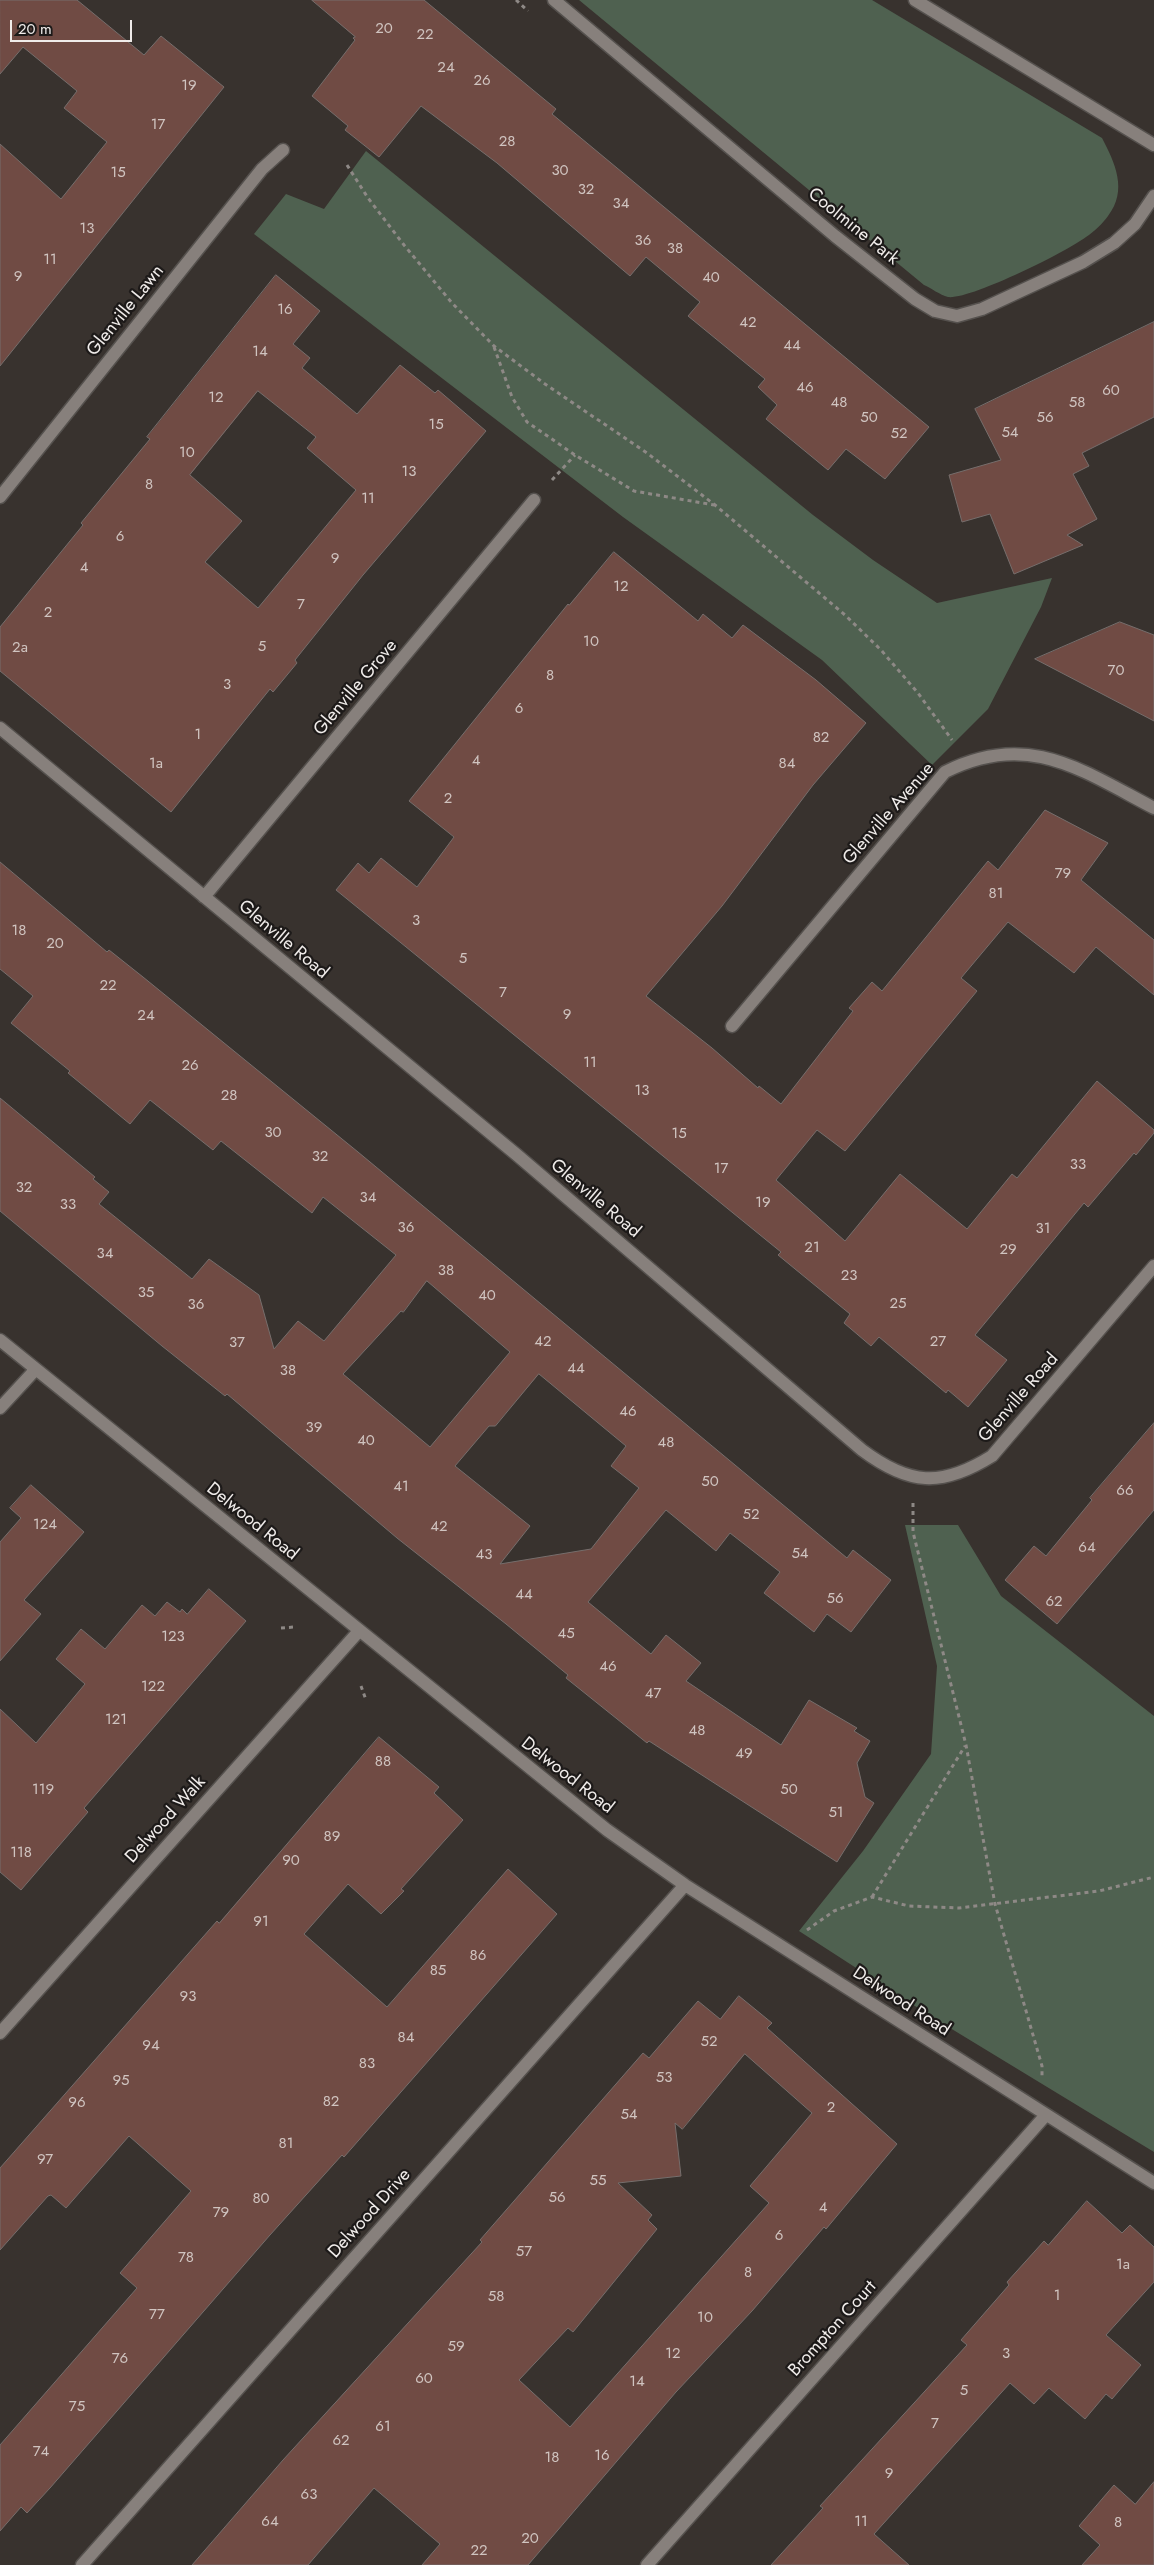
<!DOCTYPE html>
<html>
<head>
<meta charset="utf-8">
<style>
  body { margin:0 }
  #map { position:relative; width:1154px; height:2565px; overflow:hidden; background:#38322e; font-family:Jost,sans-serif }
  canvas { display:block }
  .scale { position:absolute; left:10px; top:20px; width:122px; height:22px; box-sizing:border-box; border:2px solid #f0ecea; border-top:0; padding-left:6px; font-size:15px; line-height:18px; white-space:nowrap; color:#f0ecea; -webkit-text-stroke:4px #1d1a19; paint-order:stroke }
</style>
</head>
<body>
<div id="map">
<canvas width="1154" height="2565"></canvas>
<div class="scale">20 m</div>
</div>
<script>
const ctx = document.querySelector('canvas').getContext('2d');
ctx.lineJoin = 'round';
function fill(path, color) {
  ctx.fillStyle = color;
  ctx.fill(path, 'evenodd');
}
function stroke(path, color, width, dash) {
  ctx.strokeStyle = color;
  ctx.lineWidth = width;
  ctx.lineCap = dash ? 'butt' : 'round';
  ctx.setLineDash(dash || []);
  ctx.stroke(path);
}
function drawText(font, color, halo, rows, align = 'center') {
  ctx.font = font + ' Jost,sans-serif';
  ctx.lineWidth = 4.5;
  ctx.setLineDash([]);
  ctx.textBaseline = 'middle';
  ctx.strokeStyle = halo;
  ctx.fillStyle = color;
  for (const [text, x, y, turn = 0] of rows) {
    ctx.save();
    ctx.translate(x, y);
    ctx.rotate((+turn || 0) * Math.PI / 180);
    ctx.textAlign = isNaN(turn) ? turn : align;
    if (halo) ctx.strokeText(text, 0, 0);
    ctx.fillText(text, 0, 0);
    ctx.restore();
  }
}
const green = new Path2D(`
  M 579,0 L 872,0 L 1102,138 C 1115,163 1128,190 1108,216 C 1103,223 1094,232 1086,237 C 1066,252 970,300 948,297 C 940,295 931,288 924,285 Z
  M 366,151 L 813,515 L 873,560 L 937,603 L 1052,578 L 1041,607 L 988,709 L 932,765 L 822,660 L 623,517 L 254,234 L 286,194 L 324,209 Z
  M 905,1525 L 958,1525 L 1001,1596 L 1154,1716 L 1154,2152 L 932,2017 L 799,1931 L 863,1851 L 931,1754 L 937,1666 Z`);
const building = new Path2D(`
  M 0,0 L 77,0 L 144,55 L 161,36 L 224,87 L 0,366 L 0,144 L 61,199 L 107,142 L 64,108 L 77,91 L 23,47 L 0,74 Z
  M 312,0 L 424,0 L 556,109 L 552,114 L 929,427 L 885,479 L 846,449 L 828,470 L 766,419 L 777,405 L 758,387 L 765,379 L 688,316 L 700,302 L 646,257 L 630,276 L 497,163 L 421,106 L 379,157 L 345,130 L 348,126 L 312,96 L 355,40 L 353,38 L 355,37 Z
  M 276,275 L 320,311 L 293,344 L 310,358 L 302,368 L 357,414 L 400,365 L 435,393 L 438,390 L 486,431 L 363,575 L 295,660 L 297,663 L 273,692 L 270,689 L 171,812 L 0,671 L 0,627 L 83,525 L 81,523 L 150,439 L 147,437 ZM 258,391 L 316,437 L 307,448 L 356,490 L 258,608 L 205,562 L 242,521 L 190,475 Z
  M 1154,322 L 1154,417 L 1082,453 L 1089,466 L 1073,474 L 1097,519 L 1067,535 L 1083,545 L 1014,574 L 990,514 L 962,522 L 949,475 L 1001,460 L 975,409 Z
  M 614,552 L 698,621 L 703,614 L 732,638 L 743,625 L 816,680 L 866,723 L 813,785 L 722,906 L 646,996 L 712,1048 L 758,1088 L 759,1086 L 781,1104 L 853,1011 L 849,1008 L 872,982 L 882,991 L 988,861 L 998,870 L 1045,810 L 1108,843 L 1081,880 L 1154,940 L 1154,995 L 1096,947 L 1074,973 L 1008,922 L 961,978 L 977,991 L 845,1151 L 817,1130 L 776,1180 L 845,1241 L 900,1174 L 967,1229 L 1012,1174 L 1017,1178 L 1097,1081 L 1154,1130 L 1154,1133 L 1136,1155 L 1134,1153 L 1088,1207 L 1084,1203 L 975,1335 L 1007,1360 L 968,1407 L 948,1390 L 946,1393 L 879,1337 L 871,1346 L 844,1323 L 850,1314 L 778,1255 L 781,1252 L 336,890 L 358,863 L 369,873 L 381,858 L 417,887 L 454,837 L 409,801 L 568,604 L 569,605 Z
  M 1120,622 L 1154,635 L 1154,721 L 1035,659 Z
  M 0,862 L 107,952 L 109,950 L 143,977 L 358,1152 L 847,1558 L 853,1550 L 891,1580 L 851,1632 L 827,1614 L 814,1632 L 764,1593 L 780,1572 L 730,1533 L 716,1551 L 666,1510 L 588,1602 L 651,1654 L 666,1635 L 701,1663 L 686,1681 L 781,1745 L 809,1700 L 857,1728 L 854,1731 L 870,1741 L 857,1763 L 865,1797 L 874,1803 L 837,1862 L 649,1741 L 647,1743 L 566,1678 L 568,1675 L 506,1624 L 397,1538 L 227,1394 L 225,1396 L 162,1346 L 0,1211 L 0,1098 L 95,1177 L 93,1179 L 109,1192 L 99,1204 L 192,1279 L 209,1259 L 259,1295 L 274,1349 L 298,1321 L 324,1341 L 396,1255 L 323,1197 L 312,1213 L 221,1141 L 213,1150 L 150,1100 L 130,1124 L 68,1073 L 70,1071 L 11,1023 L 33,996 L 0,969 ZM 427,1281 L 510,1352 L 430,1447 L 343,1374 L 401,1311 L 403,1312 ZM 539,1374 L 626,1446 L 611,1466 L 639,1488 L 591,1549 L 500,1564 L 530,1526 L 455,1466 L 489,1426 L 495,1426 Z
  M 1154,1423 L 1154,1510 L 1057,1624 L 1005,1580 L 1034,1546 L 1046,1556 L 1092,1500 L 1090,1498 Z
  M 31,1485 L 84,1532 L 24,1600 L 41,1614 L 0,1661 L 0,1542 L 21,1518 L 10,1508 Z
  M 209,1589 L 246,1621 L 84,1808 L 88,1812 L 21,1890 L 0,1872 L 0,1709 L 36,1743 L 85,1684 L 56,1659 L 81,1629 L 105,1649 L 142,1605 L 155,1616 L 167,1602 L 180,1612 L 182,1609 L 187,1614 Z
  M 379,1737 L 439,1787 L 434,1793 L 463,1820 L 401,1889 L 404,1891 L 381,1914 L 348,1884 L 304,1934 L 387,2007 L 508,1869 L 557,1914 L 344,2157 L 342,2155 L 270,2235 L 50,2488 L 27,2513 L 21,2507 L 0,2531 L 0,2445 L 137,2288 L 120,2273 L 191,2191 L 129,2136 L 66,2208 L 51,2195 L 48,2196 L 0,2250 L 0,2168 L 217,1921 L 219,1923 Z
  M 739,1996 L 772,2023 L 767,2028 L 897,2144 L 826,2229 L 824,2227 L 752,2311 L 676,2392 L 528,2565 L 422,2565 L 440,2544 L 374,2488 L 308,2565 L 192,2565 L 283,2460 L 482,2242 L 480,2240 L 643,2053 L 649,2058 L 698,2001 L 720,2019 ZM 745,2054 L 812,2113 L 750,2186 L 769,2203 L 570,2427 L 519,2380 L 568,2328 L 573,2332 L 657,2229 L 648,2220 L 652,2215 L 618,2183 L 681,2176 L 675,2123 L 682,2129 Z
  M 1087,2201 L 1122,2233 L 1130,2225 L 1154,2247 L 1154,2282 L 1106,2335 L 1141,2365 L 1112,2399 L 1106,2394 L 1085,2419 L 1049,2388 L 1034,2404 L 1010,2383 L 874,2534 L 909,2565 L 771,2565 L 823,2508 L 820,2506 L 967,2345 L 961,2340 L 1009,2285 L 1007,2282 L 1044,2241 L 1048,2245 Z
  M 1154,2482 L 1154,2565 L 1082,2565 L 1100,2545 L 1079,2526 L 1114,2485 L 1135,2504 Z`);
const path = new Path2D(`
  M 516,0 L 528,11
  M 347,165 L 368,198 L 404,245 L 452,303 L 494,346 L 545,384 L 647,453 L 715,505 L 845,615 L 881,650 L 918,693 L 952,740
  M 494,347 L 512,397 L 527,422 L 575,455 L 634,491 L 714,505
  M 552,480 L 575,455
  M 913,1503 L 913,1532 L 966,1745 L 995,1904 L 1042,2066 L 1042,2079
  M 281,1628 L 294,1627
  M 361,1686 L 366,1700
  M 872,1897 L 965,1746
  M 807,1930 L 834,1911 L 872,1897 L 909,1906 L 959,1908 L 1099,1891 L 1154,1877`);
const minor = new Path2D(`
  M 554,0 L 835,236 L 915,299 L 935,311 L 957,316 L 982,309 L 1083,262 L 1114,243 L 1135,224 L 1154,196
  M 915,0 L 1154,145
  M 0,497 L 262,169 L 283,150
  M 0,728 L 517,1155 L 862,1450 C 909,1485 941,1488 992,1456 L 1154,1266
  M 204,897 L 534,500
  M 732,1026 L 945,772 C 1028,730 1081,770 1154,808
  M 0,1340 L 607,1830 L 685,1885 L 1154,2183
  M 0,1408 L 36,1369
  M 0,2033 L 359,1631
  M 82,2565 L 685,1885
  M 647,2565 L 1045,2116`);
const numberNames = [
  ["20",384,29],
  ["22",425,35],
  ["24",446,68],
  ["26",482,81],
  ["19",189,86],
  ["17",158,125],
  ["28",507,142],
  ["30",560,171],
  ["15",118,173],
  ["32",586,190],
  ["34",621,204],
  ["13",87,229],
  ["36",643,241],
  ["38",675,249],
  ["11",50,260],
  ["9",18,277],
  ["40",711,278],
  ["16",285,310],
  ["42",748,323],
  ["44",792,346],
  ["14",260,352],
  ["46",805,388],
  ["60",1111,391],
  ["12",216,398],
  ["48",839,403],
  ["58",1077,403],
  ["50",869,418],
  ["56",1045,418],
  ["15",436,425],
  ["54",1010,433],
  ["52",899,434],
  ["10",187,453],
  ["13",409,472],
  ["8",149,485],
  ["11",368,499],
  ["6",120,537],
  ["9",335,559],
  ["4",84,568],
  ["12",621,587],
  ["7",301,605],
  ["2",48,613],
  ["10",591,642],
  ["5",262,647],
  ["2a",20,648],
  ["70",1116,671],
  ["8",550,676],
  ["3",227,685],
  ["6",519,709],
  ["1",198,735],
  ["82",821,738],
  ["4",476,761],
  ["1a",156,764],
  ["84",787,764],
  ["2",448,799],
  ["79",1063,874],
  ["81",996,894],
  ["3",416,921],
  ["18",19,931],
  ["20",55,944],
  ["5",463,959],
  ["22",108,986],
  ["7",503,993],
  ["9",567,1015],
  ["24",146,1016],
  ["11",590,1063],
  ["26",190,1066],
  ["13",642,1091],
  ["28",229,1096],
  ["30",273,1133],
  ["15",679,1134],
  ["32",320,1157],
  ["33",1078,1165],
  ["17",721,1169],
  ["32",24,1188],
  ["34",368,1198],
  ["19",763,1203],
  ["33",68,1205],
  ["36",406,1228],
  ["31",1043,1229],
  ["21",812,1248],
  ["29",1008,1250],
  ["34",105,1254],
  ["38",446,1271],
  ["23",849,1276],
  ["35",146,1293],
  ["40",487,1296],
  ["25",898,1304],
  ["36",196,1305],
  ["42",543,1342],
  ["27",938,1342],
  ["37",237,1343],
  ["44",576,1369],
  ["38",288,1371],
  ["46",628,1412],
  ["39",314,1428],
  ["40",366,1441],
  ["48",666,1443],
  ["50",710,1482],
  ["41",401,1487],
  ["66",1125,1491],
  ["52",751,1515],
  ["124",45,1525],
  ["42",439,1527],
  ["64",1087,1548],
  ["54",800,1554],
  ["43",484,1555],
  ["44",524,1595],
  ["56",835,1599],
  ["62",1054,1602],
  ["45",566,1634],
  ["123",173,1637],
  ["46",608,1667],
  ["122",153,1687],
  ["47",653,1694],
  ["121",116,1720],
  ["48",697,1731],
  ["49",744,1754],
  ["88",383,1762],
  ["119",43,1790],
  ["50",789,1790],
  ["51",836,1813],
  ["89",332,1837],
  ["118",21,1853],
  ["90",291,1861],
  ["91",261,1922],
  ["86",478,1956],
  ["85",438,1971],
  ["93",188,1997],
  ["84",406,2038],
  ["52",709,2042],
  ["94",151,2046],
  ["83",367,2064],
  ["53",664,2078],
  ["95",121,2081],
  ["82",331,2102],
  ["96",77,2103],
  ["2",831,2108],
  ["54",629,2115],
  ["81",286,2144],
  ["97",45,2160],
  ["55",598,2181],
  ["56",557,2198],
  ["80",261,2199],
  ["4",823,2208],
  ["79",221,2213],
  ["6",779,2236],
  ["57",524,2252],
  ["78",186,2258],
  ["1a",1123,2265],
  ["8",748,2273],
  ["1",1057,2296],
  ["58",496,2297],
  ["77",157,2315],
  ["10",705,2318],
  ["59",456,2347],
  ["12",673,2354],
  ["3",1006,2354],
  ["76",120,2359],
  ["60",424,2379],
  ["14",637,2382],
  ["5",964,2391],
  ["75",77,2407],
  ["7",935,2424],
  ["61",383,2427],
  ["62",341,2441],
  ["74",41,2452],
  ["16",602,2456],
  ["18",552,2458],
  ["9",889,2474],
  ["63",309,2495],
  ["64",270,2522],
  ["11",861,2522],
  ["8",1118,2523],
  ["20",530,2539],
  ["22",479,2551]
];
const streetNames = [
  ["Coolmine Park",853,227,39],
  ["Glenville Lawn",126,311,-51],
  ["Glenville Grove",356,688,-50],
  ["Glenville Avenue",889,814,-49],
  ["Glenville Road",283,940,40],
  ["Glenville Road",595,1199,40],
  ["Glenville Road",1019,1398,-49],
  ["Delwood Road",252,1522,39],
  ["Delwood Road",567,1776,38],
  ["Delwood Walk",166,1820,-48],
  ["Delwood Road",901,2002,33],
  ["Delwood Drive",370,2214,-48],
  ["Brompton Court",833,2329,-48]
];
fill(green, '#4f6150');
fill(building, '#704b44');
stroke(building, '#766e6c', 1);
stroke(minor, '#55514e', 15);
stroke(path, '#8e8986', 3, [4, 4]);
stroke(minor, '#87807c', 12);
drawText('15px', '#d0c4c0', null, numberNames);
drawText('18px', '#f0ecea', '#1d1a19', streetNames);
</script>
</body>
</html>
